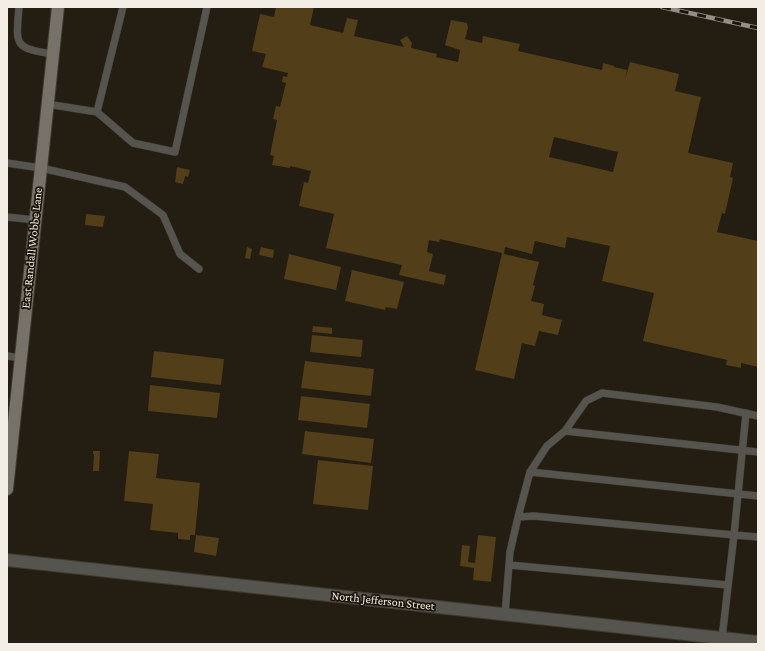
<!DOCTYPE html>
<html>
<head>
<meta charset="utf-8">
<style>
  body { margin:0 }
  #map { position:relative; width:765px; height:651px; overflow:hidden; background:#231d12; font-family:"Crimson Pro",serif }
  canvas { display:block }
  .frame { position:absolute; inset:0; border:8px solid #f2eee6; pointer-events:none }
</style>
</head>
<body>
<div id="map">
<canvas width="765" height="651"></canvas>
<div class="frame"></div>
</div>
<script>
const ctx = document.querySelector('canvas').getContext('2d');
ctx.lineJoin = 'round';
function fill(path, color) {
  ctx.fillStyle = color;
  ctx.fill(path, 'evenodd');
}
function stroke(path, color, width, dash) {
  ctx.strokeStyle = color;
  ctx.lineWidth = width;
  ctx.lineCap = dash ? 'butt' : 'round';
  ctx.setLineDash(dash || []);
  ctx.stroke(path);
}
function drawText(font, color, halo, rows, align = 'center') {
  ctx.font = font + ' "Crimson Pro",serif';
  ctx.lineWidth = 3.5;
  ctx.setLineDash([]);
  ctx.textBaseline = 'middle';
  ctx.strokeStyle = halo;
  ctx.fillStyle = color;
  for (const [text, x, y, turn = 0] of rows) {
    ctx.save();
    ctx.translate(x, y);
    ctx.rotate((+turn || 0) * Math.PI / 180);
    ctx.textAlign = isNaN(turn) ? turn : align;
    if (halo) ctx.strokeText(text, 0, 0);
    ctx.fillText(text, 0, 0);
    ctx.restore();
  }
}
const building = new Path2D(`
  M 276,7 L 314,7 L 310,25 L 343,33 L 347,18 L 358,20 L 354,36 L 404,47 L 400,40 L 407,36 L 412,43 L 411,48 L 437,54 L 436,57 L 458,62 L 460,50 L 445,45 L 451,20 L 467,23 L 468,28 L 465,39 L 482,43 L 483,36 L 520,44 L 518,51 L 602,70 L 603,63 L 614,66 L 614,67 L 627,70 L 625,79 L 630,62 L 679,74 L 675,91 L 701,97 L 688,153 L 733,163 L 730,177 L 733,178 L 725,214 L 722,213 L 717,232 L 758,241 L 758,367 L 741,363 L 741,368 L 726,365 L 727,360 L 643,341 L 654,293 L 602,281 L 610,246 L 567,237 L 565,248 L 535,241 L 532,254 L 505,247 L 504,254 L 539,262 L 533,285 L 535,286 L 531,301 L 544,304 L 542,315 L 562,320 L 558,335 L 539,331 L 535,346 L 522,343 L 514,379 L 475,370 L 502,253 L 440,239 L 439,242 L 429,240 L 427,252 L 433,254 L 429,271 L 446,275 L 444,285 L 399,275 L 402,265 L 326,248 L 334,214 L 299,206 L 304,182 L 308,183 L 311,171 L 290,166 L 290,168 L 272,165 L 274,156 L 270,155 L 277,120 L 273,119 L 276,106 L 280,107 L 286,83 L 282,82 L 283,76 L 287,77 L 288,73 L 262,67 L 266,54 L 252,51 L 260,14 L 274,17 ZM 554,137 L 618,152 L 613,172 L 549,157 Z
  M 177,167 L 190,170 L 188,177 L 185,176 L 183,184 L 175,182 Z
  M 86,214 L 105,216 L 103,227 L 85,225 Z
  M 247,247 L 252,249 L 250,259 L 245,258 Z
  M 261,247 L 274,250 L 273,258 L 259,255 Z
  M 289,254 L 341,267 L 336,290 L 284,279 Z
  M 352,270 L 404,282 L 397,309 L 386,307 L 385,310 L 345,301 Z
  M 313,326 L 332,328 L 332,334 L 312,332 Z
  M 312,335 L 363,340 L 361,357 L 310,352 Z
  M 154,351 L 224,359 L 221,385 L 151,377 Z
  M 305,361 L 374,369 L 371,396 L 301,388 Z
  M 150,385 L 220,393 L 217,418 L 148,411 Z
  M 301,396 L 370,404 L 367,428 L 298,420 Z
  M 305,431 L 374,439 L 371,463 L 302,454 Z
  M 93,451 L 100,451 L 99,471 L 93,471 L 94,454 L 93,454 Z
  M 129,451 L 159,454 L 156,478 L 200,483 L 195,535 L 190,535 L 190,540 L 178,539 L 178,533 L 150,530 L 153,504 L 124,501 Z
  M 318,460 L 373,466 L 368,510 L 313,504 Z
  M 196,535 L 219,538 L 216,556 L 194,552 Z
  M 478,535 L 496,537 L 491,582 L 473,580 L 474,568 L 460,566 L 462,545 L 470,546 L 468,562 L 475,563 Z`);
const lane = new Path2D(`
  M 19,7 C 16,45 13,48 53,54
  M 47,104 L 97,112 L 133,143 L 175,152 L 207,7
  M 97,112 L 123,7
  M 7,163 L 41,168 L 125,187 L 163,215 L 180,254 L 199,269
  M 7,217 L 35,220
  M 7,356 L 21,358
  M 746,413 L 734,535 L 758,537
  M 565,431 L 758,452
  M 530,472 L 758,496
  M 518,517 L 530,472 L 547,446 L 565,431 L 586,401 L 602,393 L 717,407 L 758,416
  M 509,565 L 728,585
  M 505,614 L 510,552 L 518,517 L 534,516 L 734,535 L 722,638`);
const street = new Path2D(`
  M 7,560 L 758,642`);
const secondary = new Path2D(`
  M 7,489 L 58,7`);
const rail = new Path2D(`
  M 662,7 L 758,28`);
const streetNames = [
  ["East Randall Wobbe Lane",32,248,-84],
  ["North Jefferson Street",383,601,6]
];
fill(building, '#523e18');
stroke(lane, '#403a30', 8);
stroke(street, '#403a30', 14);
stroke(secondary, '#403a30', 14);
stroke(lane, '#56544e', 7);
stroke(street, '#56544e', 12);
stroke(secondary, '#767269', 12);
stroke(rail, '#948f85', 4.5);
stroke(rail, '#1a1409', 3, [9]);
drawText('12px', '#f2eee6', '#1a1409', streetNames);
</script>
</body>
</html>
